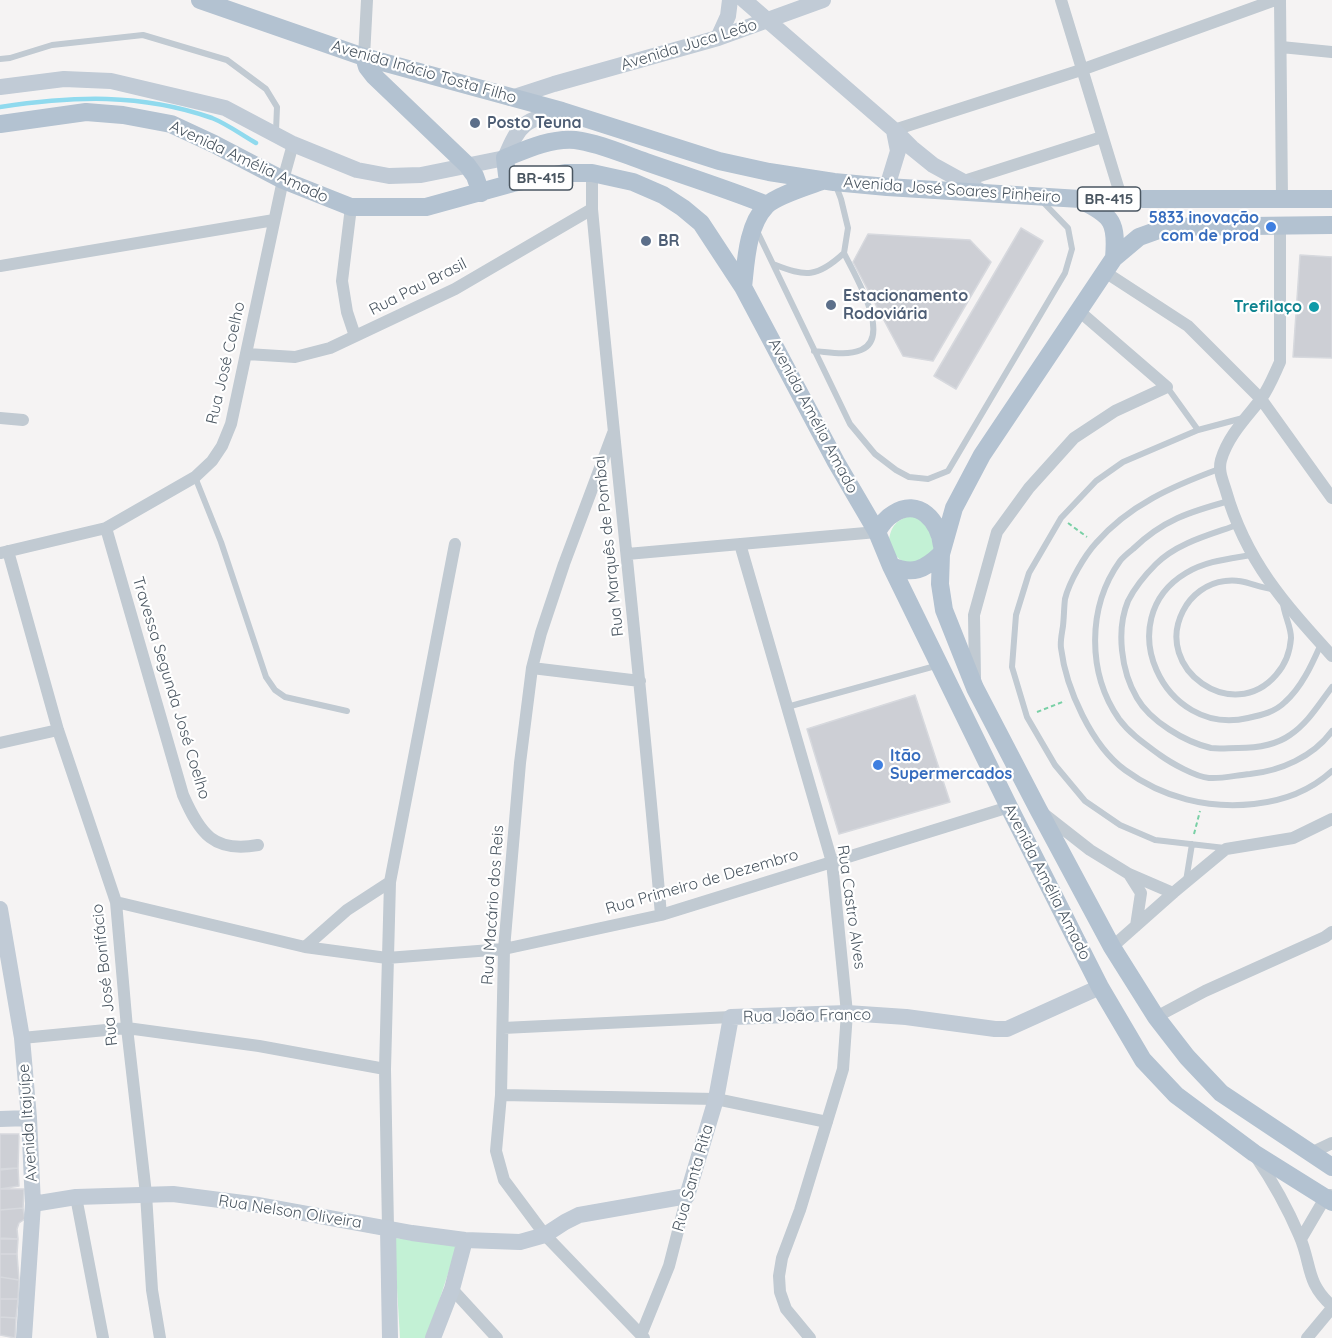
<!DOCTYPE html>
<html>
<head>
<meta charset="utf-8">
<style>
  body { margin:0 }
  canvas { display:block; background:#f5f3f3 }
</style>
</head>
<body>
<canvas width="1332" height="1338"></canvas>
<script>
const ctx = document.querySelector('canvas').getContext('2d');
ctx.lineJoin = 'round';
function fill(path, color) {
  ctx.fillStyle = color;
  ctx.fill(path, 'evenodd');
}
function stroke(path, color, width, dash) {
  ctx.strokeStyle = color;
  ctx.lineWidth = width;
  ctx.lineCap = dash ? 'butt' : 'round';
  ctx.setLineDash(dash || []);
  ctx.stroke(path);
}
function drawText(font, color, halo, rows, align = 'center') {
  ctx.font = font + ' Quicksand,sans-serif';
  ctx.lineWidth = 4.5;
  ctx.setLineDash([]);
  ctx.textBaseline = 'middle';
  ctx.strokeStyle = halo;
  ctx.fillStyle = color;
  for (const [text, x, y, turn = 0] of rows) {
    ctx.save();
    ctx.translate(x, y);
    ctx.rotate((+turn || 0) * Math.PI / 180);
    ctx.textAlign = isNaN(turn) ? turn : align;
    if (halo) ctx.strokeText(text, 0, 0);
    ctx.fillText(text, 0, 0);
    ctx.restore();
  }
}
const green = new Path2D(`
  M 913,516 L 927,521 L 934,548 C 927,560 908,569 896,556 C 893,552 891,546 889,542 C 890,527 897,518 913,516 Z
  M 394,1238 L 458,1243 L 427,1338 L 400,1338 Z`);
const stream = new Path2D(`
  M 0,107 C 74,96 140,93 212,118 C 227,124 242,135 256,143`);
const building = new Path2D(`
  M 1021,228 L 1043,241 L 956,389 L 934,376 Z
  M 868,234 L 970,240 L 991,262 L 933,361 L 903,356 L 853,262 Z
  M 1300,255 L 1332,257 L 1332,358 L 1293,357 Z
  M 915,695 L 950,802 L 839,834 L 807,729 Z
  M 0,1134 L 19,1134 L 18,1168 L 0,1169 Z
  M 18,1168 L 19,1186 L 0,1189 L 0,1170 Z
  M 0,1189 L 24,1189 L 23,1208 L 0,1210 Z
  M 23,1208 L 25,1219 L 19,1223 L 17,1229 L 18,1239 L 0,1239 L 0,1210 Z
  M 0,1238 L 18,1239 L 17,1254 L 0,1254 Z
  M 0,1254 L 17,1254 L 19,1280 L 0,1277 Z
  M 0,1277 L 19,1280 L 18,1299 L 0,1299 Z
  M 0,1299 L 18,1299 L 16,1318 L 0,1317 Z
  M 0,1317 L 16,1318 L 15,1338 L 0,1335 Z`);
const path = new Path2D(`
  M 1068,523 L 1087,537
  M 1037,712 L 1065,701
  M 1194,834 L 1200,811`);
const lane = new Path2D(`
  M 0,59 L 10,58 L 52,45 L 143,35 L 227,60 L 266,89 L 277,107 L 276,131
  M 757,231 L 850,424 L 875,454 L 896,470 L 909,477 L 928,479 L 948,471 L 1065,273 L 1072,249 L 1068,228 L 1041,200
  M 773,264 C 806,277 817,278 844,253 L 848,228 L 841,199 L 836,186
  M 814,351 C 829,352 846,356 861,350 C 893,337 854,274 844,253
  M 1167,387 L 1198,430
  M 1219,469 C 1173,486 1129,505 1096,543 C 1085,555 1069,582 1065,599 C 1064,607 1064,617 1063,626 C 1062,633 1060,641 1061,648 C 1066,689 1092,746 1125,770 C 1163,798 1208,809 1254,804 C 1283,801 1310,791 1332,771
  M 195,477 L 221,542 L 266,677 L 275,690 L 285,697 L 347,711
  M 1229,501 C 1189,512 1163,520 1133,549 C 1128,553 1123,557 1120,561 C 1087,607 1087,673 1119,719 C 1130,734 1145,744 1160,755 C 1171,763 1196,777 1209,778 C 1222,779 1237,775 1250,774 C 1280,771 1313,757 1332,731
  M 1237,525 C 1209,535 1177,543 1156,564 C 1146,574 1134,589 1128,601 C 1116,630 1121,671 1137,698 C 1150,721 1185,742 1211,748 C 1219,749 1229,748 1238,748 C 1255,748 1276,745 1290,735 C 1308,723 1319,704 1332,687
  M 1251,555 C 1228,559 1206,561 1186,573 C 1109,619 1164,738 1248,718 C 1262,715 1275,712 1285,702 C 1302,687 1312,664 1321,644
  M 1274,589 C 1257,588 1244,578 1225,581 C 1207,583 1191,595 1183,611 C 1153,669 1233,725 1276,675 C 1285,665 1290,652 1291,638 C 1291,626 1284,615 1283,603
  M 787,707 L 939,665
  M 1225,848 L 1155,840 L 1120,825 L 1085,801 L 1055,765 L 1027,717 L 1012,667 L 1016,615 L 1029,573 L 1061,518 L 1096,481 L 1123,462 L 1198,430 L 1243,418
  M 1186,881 L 1192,844`);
const street = new Path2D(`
  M 1061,0 L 1122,200
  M 1280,0 L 1282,199
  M 1281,47 L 1332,52
  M 364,57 L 367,0
  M 894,130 L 1081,70 L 1275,0
  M 592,173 L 592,209 C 614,445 641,679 661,915
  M 964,181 L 1102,137
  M 351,207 L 342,281 L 347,312 L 355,336
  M 1280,225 L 1280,362 C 1274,375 1269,388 1261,399 C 1246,418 1228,436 1221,460 C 1218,471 1223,481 1226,491 C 1246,561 1284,603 1332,656
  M 0,266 L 274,220
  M 1105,272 L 1188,326 L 1261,399 L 1332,498
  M 247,354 L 295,357 L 330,348 L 455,289 L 592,209
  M 0,418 L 23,420
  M 613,433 L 564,564 L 541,633 L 532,668 L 520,763 L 504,949 L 501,1095 L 496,1151 L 504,1180 L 545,1235 L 644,1338
  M 106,528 L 183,795 C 200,834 214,853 258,845
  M 740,544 L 832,862 L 847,1013 L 843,1069 L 800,1210 L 782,1258 L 779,1276 L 780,1292 L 786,1309 L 810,1338
  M 8,551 L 58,730 L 116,902 L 127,1028 L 146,1194 L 152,1290 L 160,1338
  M 1,553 L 106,528 L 195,477 L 212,461 L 222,446 L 231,424 L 283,180 L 293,144
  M 627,554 L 877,532
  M 532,668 L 640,681
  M 975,678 L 974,615 L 997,532 L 1029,488 L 1074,438 L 1115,411 L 1167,387 L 1079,311
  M 0,743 L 58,730
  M 1044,814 L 1090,850 L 1129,874 L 1173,893
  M 1129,874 L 1141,893 L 1136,926
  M 116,902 L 305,947 L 387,958 L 504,949 L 661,915 L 1009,807
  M 305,947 L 347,910 L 390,882
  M 1112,947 L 1173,893 L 1226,849 L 1293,838 L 1332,819
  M 1156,1017 L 1205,991 L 1325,937 L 1332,932
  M 503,1028 L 731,1017
  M 22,1038 L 127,1028 L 259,1046 L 385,1069
  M 501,1095 L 716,1099 L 827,1122
  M 1311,1153 L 1332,1143
  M 1256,1157 C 1273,1182 1287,1207 1299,1235 C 1312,1264 1305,1282 1332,1306
  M 76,1197 L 103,1338
  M 388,1228 L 385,1069 L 390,882 L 455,544
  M 1301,1239 L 1325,1198 L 1330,1195
  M 452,1289 L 497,1338
  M 641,1335 L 669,1266 L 687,1196
  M 1307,1338 L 1332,1308`);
const secondary = new Path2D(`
  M 744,0 L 894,130 L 912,148 L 933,165 L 982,192
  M 718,38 L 728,16 L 730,0
  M 0,87 L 64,79 L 111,81 L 225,108 L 293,144 L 357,170 L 389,176 L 421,175 L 505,158 C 520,122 524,121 562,111
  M 511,98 L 554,84 L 718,38 L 823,0
  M 887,187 L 898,151 L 894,131
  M 0,909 L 22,1038 L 29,1118 L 33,1204 L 24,1338
  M 0,1119 L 29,1118
  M 33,1204 L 76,1197 L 173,1194 L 259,1205 L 412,1233 L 465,1240 L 520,1242 L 545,1235 L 565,1222 L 579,1215 L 687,1196 L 716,1099 L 731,1017 L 847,1013 L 906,1017 L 995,1029 L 1007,1029 L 1100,987
  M 388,1228 L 390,1338
  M 433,1338 L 452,1289 L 465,1240`);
const primary = new Path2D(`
  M 200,0 L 364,57 L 562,111 L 719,161 L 769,172 L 834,182 L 887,187 L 1080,199 L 1332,199
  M 364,57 L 367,67 L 374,76 L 467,165 L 475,176 L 481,193
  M 0,124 L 86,112 L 123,115 L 171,124 L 214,144 L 283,180 L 351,207 L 426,207 L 513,183 L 565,173 L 592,173 L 633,182 L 663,195 L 683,208 L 701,223 L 743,287 L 836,462 L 877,532 L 891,566 L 1009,807 L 1100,987 L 1143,1060 L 1176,1095 L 1254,1153 L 1332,1202
  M 513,183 L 507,175 L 505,158 C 527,149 551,138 575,140 C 599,143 623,154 646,162 C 686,176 727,189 767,205
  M 1082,201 C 1113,216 1117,223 1114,258
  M 1332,225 L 1167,227 L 1139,237 L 1114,258 L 982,455 L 954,508 L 941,554 L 940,584 L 944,610 L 975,688 L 1038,809 L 1112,947 L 1156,1017 L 1187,1057 L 1221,1093 L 1332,1167
  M 743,287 C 746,261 747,226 766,206 C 775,196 808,186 822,181
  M 877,532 C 881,525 886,518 893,514 C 919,497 939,521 942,546
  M 891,566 C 913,575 924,570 941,554`);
const markers = [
  [475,123,6,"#5c6f8a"],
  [1271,227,6,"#3f7fe0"],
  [646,241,6,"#5c6f8a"],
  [831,305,6,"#5c6f8a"],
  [1314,307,6,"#0f9aa8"],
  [878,765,6,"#3f7fe0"]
];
const shields = [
  [541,178,63],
  [1109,199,63]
];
const shieldNames = [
  ["BR-415",541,178],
  ["BR-415",1109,199]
];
const streetNames = [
  ["Avenida Juca Leão",689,45,-17],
  ["Avenida Inácio Tosta Filho",424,72,16],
  ["Avenida Amélia Amado",249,162,25],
  ["Avenida José Soares Pinheiro",952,190,4],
  ["Rua Pau Brasil",418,287,-27],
  ["Rua José Coelho",226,363,-77],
  ["Avenida Amélia Amado",813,416,62],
  ["Rua Marquês de Pombal",609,546,-96],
  ["Travessa Segunda José Coelho",171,688,73],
  ["Rua Primeiro de Dezembro",702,882,-16],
  ["Avenida Amélia Amado",1047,882,63],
  ["Rua Macário dos Reis",493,905,-86],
  ["Rua Castro Alves",851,907,82],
  ["Rua José Bonifácio",105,975,-96],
  ["Rua João Franco",807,1016,-1],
  ["Avenida Itajuípe",28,1123,-94],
  ["Rua Santa Rita",693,1178,-74],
  ["Rua Nelson Oliveira",290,1212,9]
];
const serviceNames = [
  ["Posto Teuna",487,123],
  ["BR",658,241],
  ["Estacionamento",843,296],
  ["Rodoviária",843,314]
];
const shopNames = [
  ["5833 inovação",1259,218],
  ["com de prod",1259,236],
  ["Itão",890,756,"left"],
  ["Supermercados",890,774,"left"]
];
const cultureNames = [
  ["Trefilaço",1302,307]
];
fill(green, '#c3f1d5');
stroke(stream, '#90daee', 4.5);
fill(building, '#cdcfd5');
stroke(building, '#d7d9de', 1.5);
stroke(path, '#7ad0a6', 2, [4.5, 3]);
stroke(lane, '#c1cad2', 6);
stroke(street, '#c1cad2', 12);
stroke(secondary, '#c1cbd6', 16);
stroke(primary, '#b3c2d1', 18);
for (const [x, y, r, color] of markers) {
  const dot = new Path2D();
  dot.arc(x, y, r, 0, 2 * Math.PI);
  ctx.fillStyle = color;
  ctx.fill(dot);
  stroke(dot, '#fff', 2);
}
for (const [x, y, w] of shields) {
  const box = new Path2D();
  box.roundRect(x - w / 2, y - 12, w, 24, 4.5);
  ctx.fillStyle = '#fff';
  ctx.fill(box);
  stroke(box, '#4a5661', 1.5);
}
drawText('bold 15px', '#4a5661', null, shieldNames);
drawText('16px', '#4a5661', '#fff', streetNames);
drawText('bold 16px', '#4e5e75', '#fff', serviceNames, 'left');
drawText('bold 16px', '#366cbe', '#fff', shopNames, 'right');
drawText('bold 16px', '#0d838f', '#fff', cultureNames, 'right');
</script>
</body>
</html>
